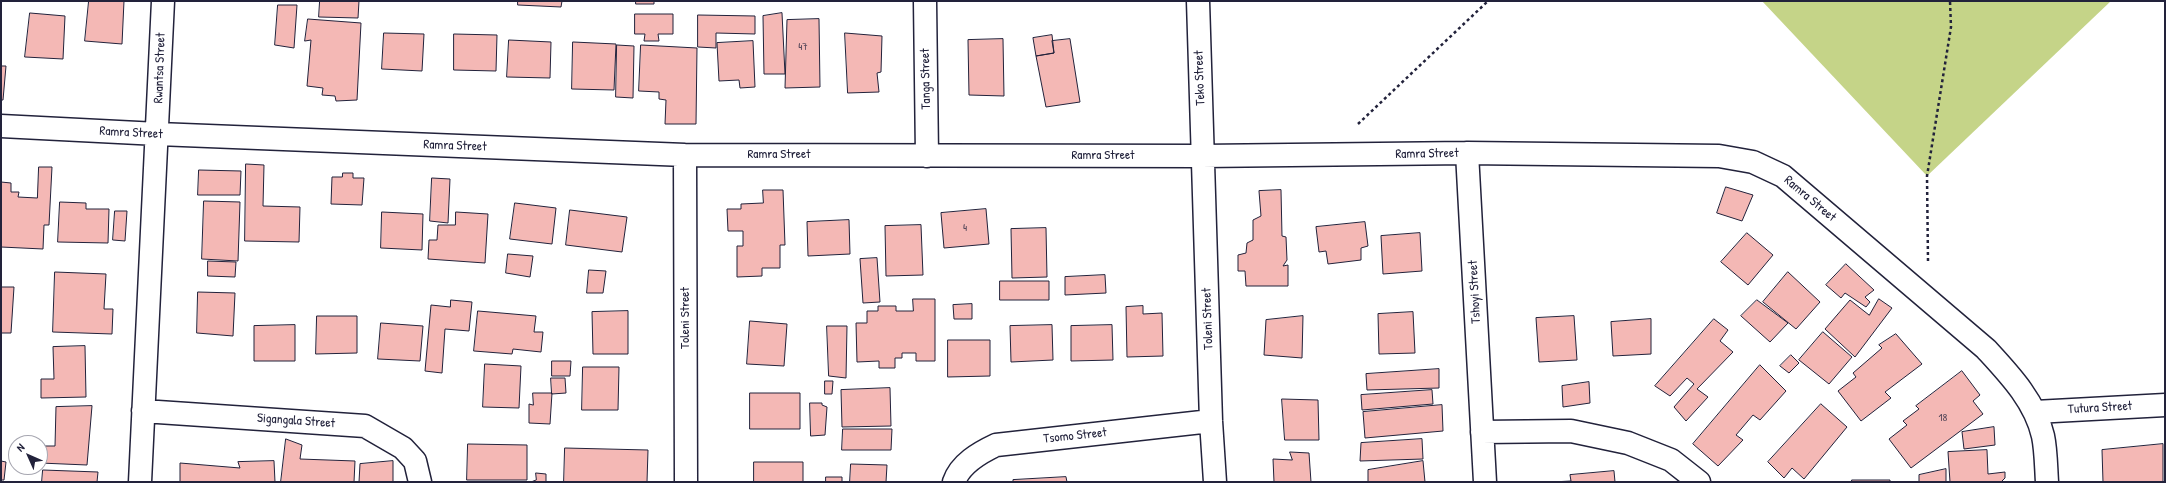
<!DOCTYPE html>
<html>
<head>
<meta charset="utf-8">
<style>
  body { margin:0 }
  #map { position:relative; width:2166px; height:483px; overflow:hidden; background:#fff; font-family:"Patrick Hand",sans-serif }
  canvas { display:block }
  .frame { position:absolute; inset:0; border:2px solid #22223b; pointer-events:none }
  .north { position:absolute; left:8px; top:435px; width:40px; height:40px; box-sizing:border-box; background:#fff; border:1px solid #a7a7b1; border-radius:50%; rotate:315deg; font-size:11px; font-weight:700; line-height:16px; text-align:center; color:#22223b }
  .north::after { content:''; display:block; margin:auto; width:14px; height:18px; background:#22223b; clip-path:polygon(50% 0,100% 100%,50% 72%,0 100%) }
</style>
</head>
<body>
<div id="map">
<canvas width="2166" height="483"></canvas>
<div class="frame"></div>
<div class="north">N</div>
</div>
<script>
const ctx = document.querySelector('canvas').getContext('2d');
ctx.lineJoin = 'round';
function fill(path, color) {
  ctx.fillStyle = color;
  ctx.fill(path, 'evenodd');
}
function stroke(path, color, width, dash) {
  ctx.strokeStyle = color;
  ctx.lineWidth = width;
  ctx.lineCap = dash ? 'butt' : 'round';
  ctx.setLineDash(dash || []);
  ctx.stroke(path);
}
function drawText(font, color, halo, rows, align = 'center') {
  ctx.font = font + ' "Patrick Hand",sans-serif';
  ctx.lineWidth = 3;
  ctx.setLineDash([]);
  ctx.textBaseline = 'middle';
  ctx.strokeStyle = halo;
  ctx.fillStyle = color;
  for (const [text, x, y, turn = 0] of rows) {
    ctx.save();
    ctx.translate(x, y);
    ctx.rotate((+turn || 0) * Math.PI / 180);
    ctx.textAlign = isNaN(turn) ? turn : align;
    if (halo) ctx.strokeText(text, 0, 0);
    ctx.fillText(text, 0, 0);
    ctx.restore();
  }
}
const green = new Path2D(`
  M 1762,1 L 2111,1 L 1927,176 Z`);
const building = new Path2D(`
  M 89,1 L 124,1 L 122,44 L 85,41 Z
  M 320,1 L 359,1 L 358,18 L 319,17 Z
  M 518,1 L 562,1 L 561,7 L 518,5 Z
  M 636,1 L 654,1 L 654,4 L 636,4 Z
  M 278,5 L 297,5 L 294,48 L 275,45 Z
  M 30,13 L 65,16 L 63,59 L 25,57 Z
  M 782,13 L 785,74 L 764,74 L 763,16 Z
  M 635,14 L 673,14 L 673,34 L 658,34 L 659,41 L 644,41 L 645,34 L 635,34 Z
  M 698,15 L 755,16 L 755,34 L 716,33 L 716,48 L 698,47 Z
  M 308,19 L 361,23 L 357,100 L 336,101 L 335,96 L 322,95 L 323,88 L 307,86 L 311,40 L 305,41 Z
  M 819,19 L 820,87 L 785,88 L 787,20 Z
  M 384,33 L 424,34 L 422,71 L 382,69 Z
  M 845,33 L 882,36 L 881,72 L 877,73 L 879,92 L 848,93 Z
  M 454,34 L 497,35 L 496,71 L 454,70 Z
  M 1052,35 L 1054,53 L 1036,56 L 1033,38 Z
  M 1003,39 L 1004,96 L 969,95 L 968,40 Z
  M 1070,39 L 1080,102 L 1046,107 L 1036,56 L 1054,53 L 1052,41 Z
  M 509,40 L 551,42 L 550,78 L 507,77 Z
  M 753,41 L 755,87 L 740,88 L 739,80 L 719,81 L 717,43 Z
  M 573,42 L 616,44 L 614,90 L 572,89 Z
  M 617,45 L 634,46 L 633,98 L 616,97 Z
  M 641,45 L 697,48 L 696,124 L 665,124 L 666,100 L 659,99 L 659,92 L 639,91 Z
  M 1,66 L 6,66 L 3,100 L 1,100 Z
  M 246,164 L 264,165 L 263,206 L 300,207 L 299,242 L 245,241 Z
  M 39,167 L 52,167 L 49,225 L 44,225 L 43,249 L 1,247 L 1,182 L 11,183 L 11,192 L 19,192 L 18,197 L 37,198 Z
  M 199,170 L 241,171 L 240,195 L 198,195 Z
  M 343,173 L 353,173 L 353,178 L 364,178 L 362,205 L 331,204 L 332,177 L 342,177 Z
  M 432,178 L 450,179 L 448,223 L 430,221 Z
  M 1726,187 L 1753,195 L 1742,221 L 1717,213 Z
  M 763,190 L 783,190 L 785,245 L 780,245 L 780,268 L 762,268 L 762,276 L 737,277 L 737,246 L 743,246 L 743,231 L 728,231 L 727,209 L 741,209 L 741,204 L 763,203 Z
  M 1281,190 L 1282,236 L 1286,237 L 1287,260 L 1283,266 L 1288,265 L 1288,286 L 1246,286 L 1245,271 L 1238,271 L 1238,255 L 1246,253 L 1247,243 L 1253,240 L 1253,220 L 1261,216 L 1259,191 Z
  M 204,201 L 240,202 L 238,261 L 202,259 Z
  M 60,202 L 86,203 L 86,209 L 109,209 L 108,243 L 58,242 Z
  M 515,203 L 556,208 L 552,244 L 510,239 Z
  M 986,209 L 989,244 L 944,248 L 941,213 Z
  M 570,210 L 627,217 L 622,252 L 566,245 Z
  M 115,211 L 127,211 L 125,241 L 113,240 Z
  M 382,212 L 423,214 L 422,250 L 381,248 Z
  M 456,212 L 488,214 L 485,263 L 428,259 L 429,240 L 437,240 L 438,225 L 455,225 Z
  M 849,220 L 850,254 L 808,256 L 807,222 Z
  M 1365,222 L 1368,246 L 1361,248 L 1361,260 L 1328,264 L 1326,251 L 1319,252 L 1316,227 Z
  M 921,225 L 923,275 L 886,276 L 885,226 Z
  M 1046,228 L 1047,277 L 1012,278 L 1011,229 Z
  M 1420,233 L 1422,271 L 1383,274 L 1381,236 Z
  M 1747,233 L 1773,255 L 1748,285 L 1721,262 Z
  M 508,254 L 533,256 L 530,277 L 506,273 Z
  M 877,258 L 880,302 L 863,303 L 860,259 Z
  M 208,261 L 236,262 L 235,277 L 208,276 Z
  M 1846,264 L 1874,290 L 1865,297 L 1870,302 L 1866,307 L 1845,293 L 1841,298 L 1826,285 Z
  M 589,270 L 606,271 L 603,293 L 587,293 Z
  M 55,272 L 106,274 L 104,309 L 113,309 L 112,334 L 53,332 Z
  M 1788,272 L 1820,302 L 1796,329 L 1763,302 Z
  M 1105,275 L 1106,293 L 1065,295 L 1065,277 Z
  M 1000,281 L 1049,281 L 1049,300 L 1000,300 Z
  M 1,287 L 14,287 L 11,333 L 1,333 Z
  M 198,292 L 235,293 L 233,336 L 197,333 Z
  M 913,299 L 935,299 L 935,361 L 916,361 L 916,353 L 902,353 L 902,358 L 895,358 L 895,368 L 879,368 L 879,361 L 857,362 L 856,323 L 867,323 L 867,311 L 878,311 L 878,306 L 896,306 L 896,311 L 913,311 Z
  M 1879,299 L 1892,308 L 1855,357 L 1825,329 L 1850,300 L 1869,315 Z
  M 451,300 L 472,302 L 469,331 L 445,329 L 442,373 L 425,371 L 431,305 L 450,307 Z
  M 1757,300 L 1788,323 L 1770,342 L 1741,316 Z
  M 972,304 L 972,319 L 954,319 L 953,305 Z
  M 1143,306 L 1143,314 L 1162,313 L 1163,356 L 1127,357 L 1126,307 Z
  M 478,311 L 536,316 L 534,332 L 543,332 L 541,352 L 513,349 L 512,354 L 474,351 Z
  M 628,311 L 628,354 L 593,354 L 592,312 Z
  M 1413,312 L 1415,353 L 1379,354 L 1378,314 Z
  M 317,316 L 357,316 L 357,353 L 316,354 Z
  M 1303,316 L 1302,358 L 1264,355 L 1266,320 Z
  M 1574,316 L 1577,360 L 1539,362 L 1536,318 Z
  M 1651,319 L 1651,354 L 1613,356 L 1611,322 Z
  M 1714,319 L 1728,330 L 1720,341 L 1733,352 L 1697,389 L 1708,397 L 1686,421 L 1674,407 L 1694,384 L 1687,378 L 1670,396 L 1655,386 Z
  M 750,321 L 787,324 L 784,366 L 747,364 Z
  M 381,323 L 423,326 L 420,361 L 378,359 Z
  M 295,325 L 295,361 L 254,361 L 254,326 Z
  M 1052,325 L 1053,360 L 1011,362 L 1010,326 Z
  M 1112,325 L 1113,360 L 1071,361 L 1071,326 Z
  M 827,326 L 847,326 L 846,378 L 829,376 Z
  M 1823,332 L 1852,357 L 1829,384 L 1799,360 Z
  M 1896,334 L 1922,364 L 1885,392 L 1891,398 L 1861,421 L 1838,391 L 1856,377 L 1853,373 L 1882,348 L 1879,345 Z
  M 948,340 L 990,340 L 990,376 L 948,377 Z
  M 85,346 L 86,397 L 41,398 L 41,379 L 54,379 L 53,347 Z
  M 1791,355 L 1799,363 L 1789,373 L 1780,366 Z
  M 552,361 L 571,361 L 570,376 L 552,376 Z
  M 485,364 L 521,366 L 519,408 L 483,407 Z
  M 1760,365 L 1786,391 L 1760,420 L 1753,415 L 1736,435 L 1743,440 L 1718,466 L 1693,444 Z
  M 583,367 L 619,367 L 618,410 L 582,410 Z
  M 1439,369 L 1439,388 L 1367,390 L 1366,374 Z
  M 1962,371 L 1980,395 L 1973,401 L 1983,414 L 1911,468 L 1889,439 L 1907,425 L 1903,421 L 1919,409 L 1916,406 Z
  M 551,378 L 565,378 L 566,393 L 552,394 Z
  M 825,381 L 833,381 L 832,394 L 825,394 Z
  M 1589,382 L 1590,403 L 1563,407 L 1562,386 Z
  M 890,388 L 891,426 L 842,427 L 841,390 Z
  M 1432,390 L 1433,404 L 1362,410 L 1361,395 Z
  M 533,393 L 552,393 L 550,424 L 529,423 L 529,404 L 533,405 Z
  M 750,393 L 800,393 L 800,429 L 750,429 Z
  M 1282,399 L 1318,400 L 1319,440 L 1285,440 Z
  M 810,403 L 822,403 L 822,405 L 827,407 L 825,435 L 811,436 Z
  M 1821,404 L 1847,427 L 1804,479 L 1792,468 L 1784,478 L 1768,462 Z
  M 1442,405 L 1443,431 L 1365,438 L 1363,412 Z
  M 92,406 L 87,465 L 40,463 L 40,446 L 55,446 L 56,407 Z
  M 1994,427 L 1995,445 L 1964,449 L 1962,432 Z
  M 843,429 L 892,429 L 891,450 L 842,450 Z
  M 286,439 L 302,445 L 300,459 L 355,461 L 354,482 L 281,482 Z
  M 1422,439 L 1423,459 L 1360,461 L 1361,443 Z
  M 468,444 L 527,445 L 527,480 L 467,480 Z
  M 2163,444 L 2163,482 L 2103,482 L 2102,450 Z
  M 565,448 L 648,450 L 647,482 L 564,482 Z
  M 1987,450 L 1988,474 L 2005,472 L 2005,478 L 2001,482 L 1950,482 L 1948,452 Z
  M 1290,452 L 1309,453 L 1311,482 L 1274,482 L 1273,459 L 1292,460 Z
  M 1,461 L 6,462 L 4,480 L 1,480 Z
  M 274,461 L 275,482 L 180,482 L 180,463 L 240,468 L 238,462 Z
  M 393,461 L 393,482 L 359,482 L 360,464 Z
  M 1423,461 L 1425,482 L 1368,482 L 1368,470 Z
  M 754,462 L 803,462 L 803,482 L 754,482 Z
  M 851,464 L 887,465 L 886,482 L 850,482 Z
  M 1946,469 L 1946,482 L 1919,482 L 1919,475 Z
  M 43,470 L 98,472 L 97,482 L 42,482 Z
  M 1614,471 L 1615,482 L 1552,482 L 1571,481 L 1570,475 Z
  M 536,473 L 546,474 L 546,482 L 531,482 L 536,480 Z
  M 826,477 L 842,477 L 842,482 L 826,482 Z
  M 1066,477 L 1067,482 L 1013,482 L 1013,480 Z
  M 1852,480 L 1890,480 L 1890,482 L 1852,482 Z`);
const path = new Path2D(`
  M 1358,124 L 1488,1
  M 1928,261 L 1927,176 L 1951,27 L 1950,1`);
const minor = new Path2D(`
  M 925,1 L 927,156
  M 1198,1 L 1211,421 L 1215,482
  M 1,126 L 158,134 L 685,155 L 1202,156 L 1467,153 L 1719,156 L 1753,162 L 1783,176 L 1986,349 C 2009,374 2035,401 2043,436 C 2046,450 2046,467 2047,482
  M 1467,153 L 1485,482
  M 685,155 L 686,482
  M 143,411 L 365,426 L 403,448 L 415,461 L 420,482
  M 2035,412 L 2165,405
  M 1482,432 L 1571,431 L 1628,443 L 1671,460 L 1699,482
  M 140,482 L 163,1
  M 954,482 C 960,464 979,453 996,445 L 1211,421`);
const numberNames = [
  ["47",803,47],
  ["4",965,228],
  ["18",1943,418]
];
const streetNames = [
  ["Rwantsa Street",160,68,-88],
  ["Teko Street",1200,78,-92],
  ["Tanga Street",926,79,-91],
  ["Ramra Street",131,133,3],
  ["Ramra Street",455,146,2],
  ["Ramra Street",1427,154,-1],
  ["Ramra Street",779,155],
  ["Ramra Street",1103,156],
  ["Ramra Street",1810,199,40],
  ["Tshoyi Street",1475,292,-93],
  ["Toleni Street",686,318,-90],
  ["Toleni Street",1208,319,-92],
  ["Tutura Street",2100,408,-3],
  ["Sigangala Street",296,421,4],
  ["Tsomo Street",1075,436,-6]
];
fill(green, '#c5d488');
fill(building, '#f4b8b5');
stroke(building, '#22223b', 1);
stroke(minor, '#22223b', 25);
stroke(path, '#22223b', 2.5, [3, 3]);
stroke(minor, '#fff', 22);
drawText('11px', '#56485a', null, numberNames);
drawText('13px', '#22223b', '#fff', streetNames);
</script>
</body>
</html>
